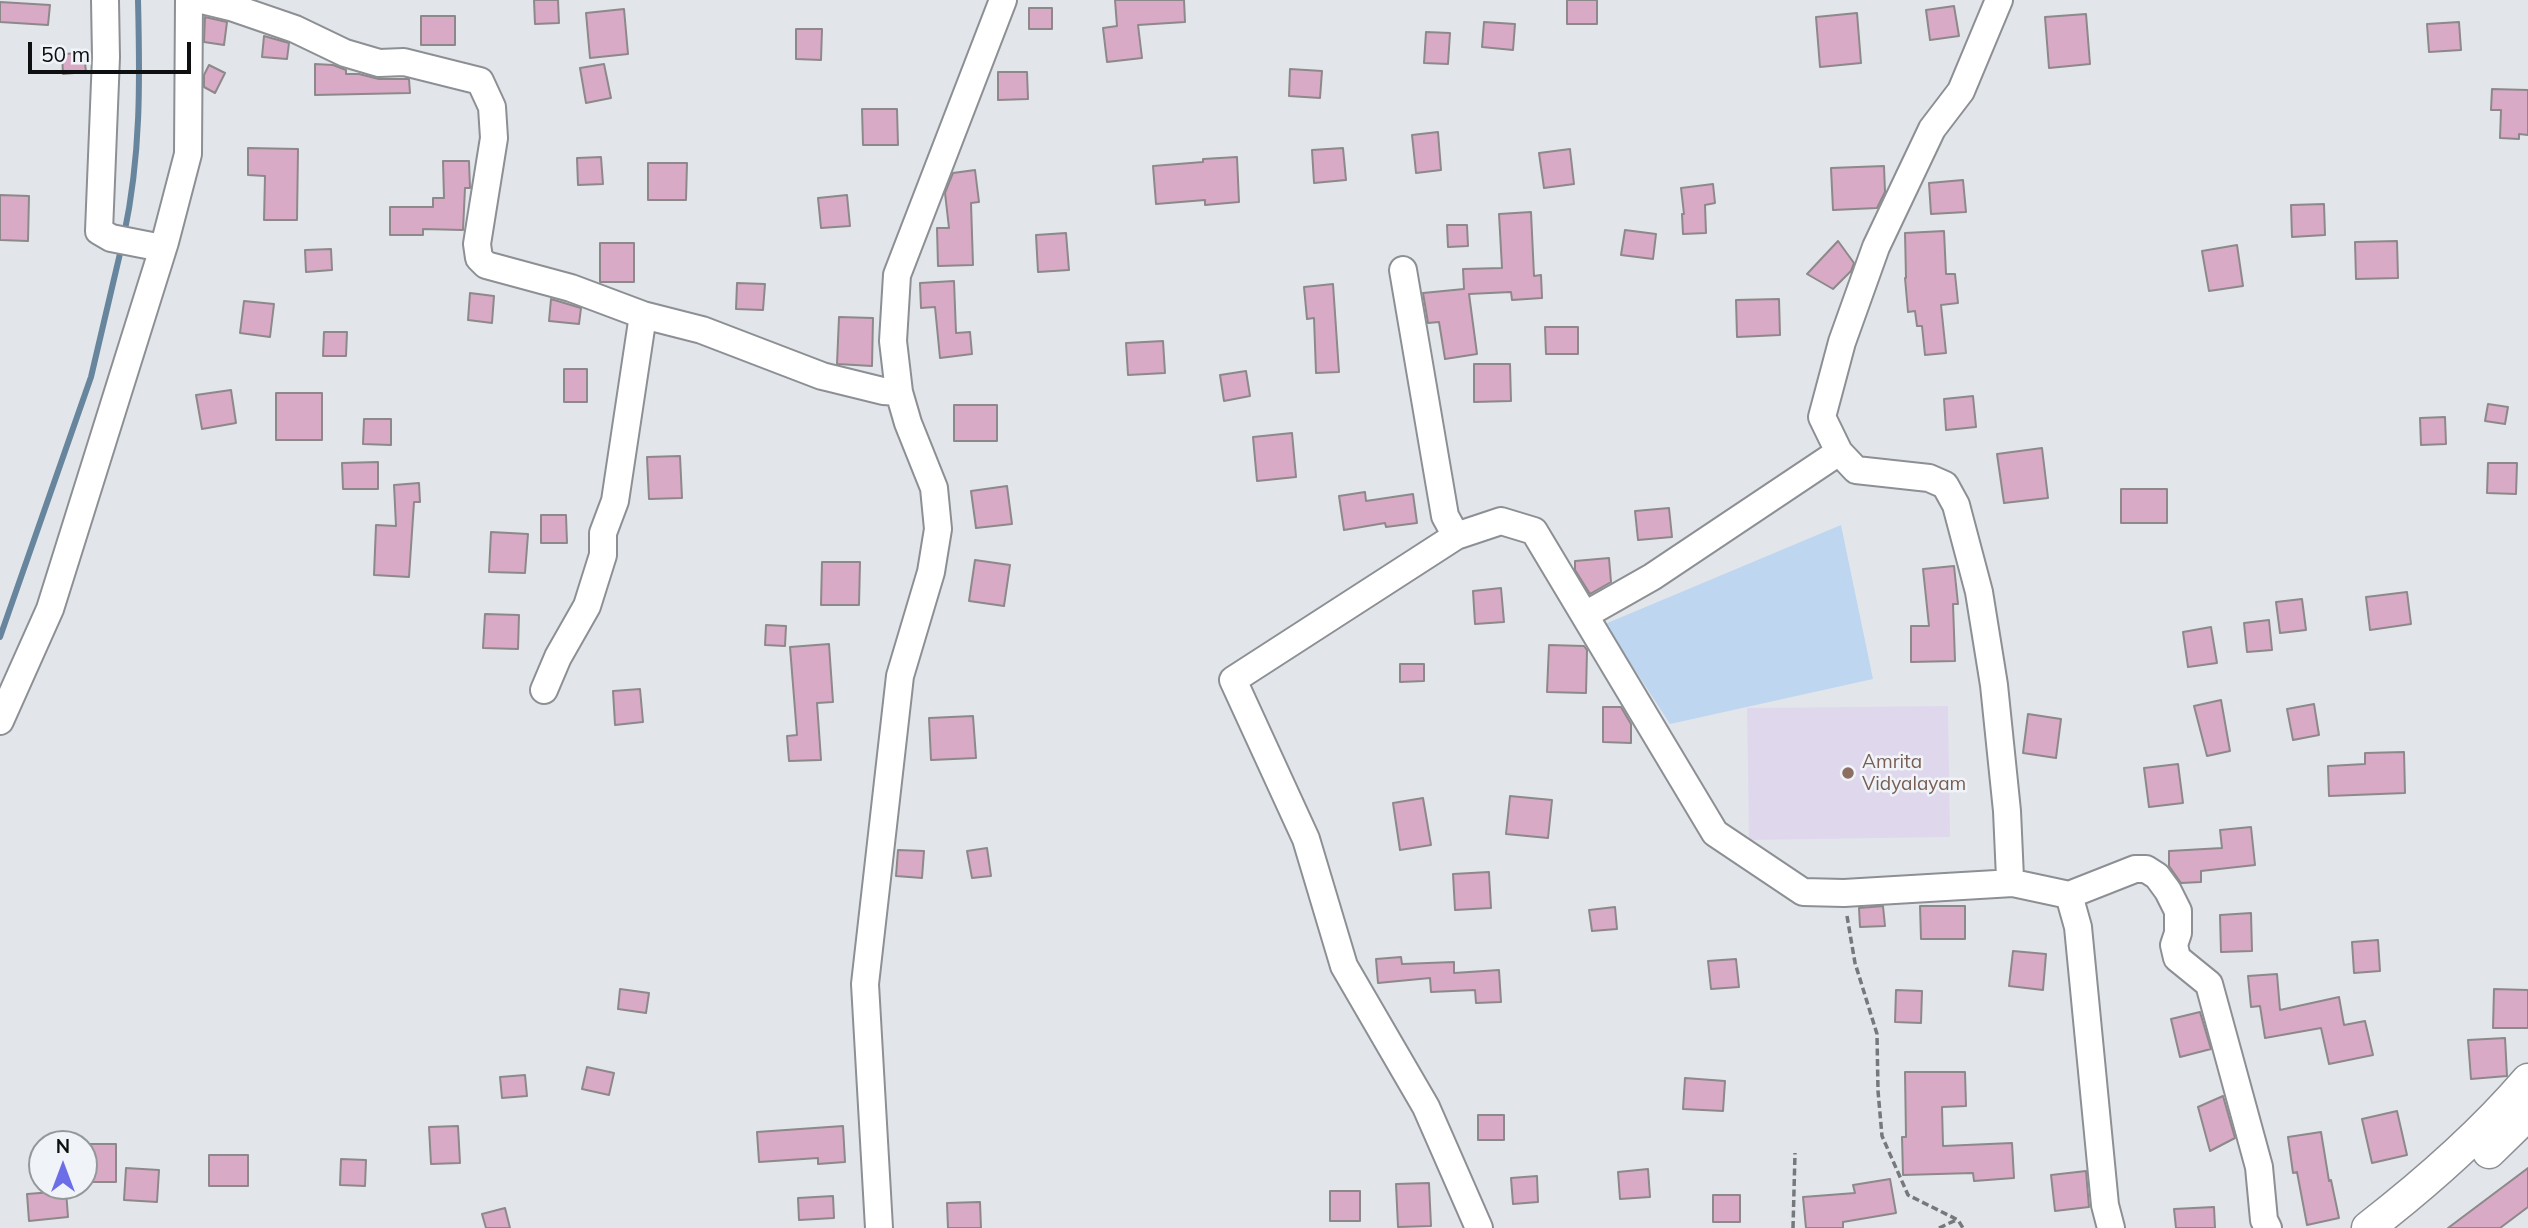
<!DOCTYPE html>
<html>
<head>
<meta charset="utf-8">
<style>
  body { margin:0 }
  #map { position:relative; width:2528px; height:1228px; overflow:hidden; background:#e2e6ea; font-family:Mulish,sans-serif }
  canvas { display:block }
  .north { position:absolute; left:28px; top:1130px; width:70px; height:70px; box-sizing:border-box; background:#f0f4f8; border:2px solid #95989b; border-radius:50%; rotate:0deg; font-size:19px; font-weight:700; line-height:28px; text-align:center; color:#0d0f10 }
  .north::after { content:''; display:block; margin:auto; width:24px; height:32px; background:#6c6ee8; clip-path:polygon(50% 0,100% 100%,50% 72%,0 100%) }
  .scale { position:absolute; left:28px; top:42px; width:163px; height:32px; box-sizing:border-box; border:4px solid #0d0f10; border-top:0; padding-left:9px; font-size:21px; line-height:24px; white-space:nowrap; color:#0d0f10; -webkit-text-stroke:5px #f0f4f8; paint-order:stroke }
</style>
</head>
<body>
<div id="map">
<canvas width="2528" height="1228"></canvas>
<div class="north">N</div>
<div class="scale">50 m</div>
</div>
<script>
const ctx = document.querySelector('canvas').getContext('2d');
ctx.lineJoin = 'round';
function fill(path, color) {
  ctx.fillStyle = color;
  ctx.fill(path, 'evenodd');
}
function stroke(path, color, width, dash) {
  ctx.strokeStyle = color;
  ctx.lineWidth = width;
  ctx.lineCap = dash ? 'butt' : 'round';
  ctx.setLineDash(dash || []);
  ctx.stroke(path);
}
function drawText(font, color, halo, rows, align = 'center') {
  ctx.font = font + ' Mulish,sans-serif';
  ctx.lineWidth = 5;
  ctx.setLineDash([]);
  ctx.textBaseline = 'middle';
  ctx.strokeStyle = halo;
  ctx.fillStyle = color;
  for (const [text, x, y, turn = 0] of rows) {
    ctx.save();
    ctx.translate(x, y);
    ctx.rotate((+turn || 0) * Math.PI / 180);
    ctx.textAlign = isNaN(turn) ? turn : align;
    if (halo) ctx.strokeText(text, 0, 0);
    ctx.fillText(text, 0, 0);
    ctx.restore();
  }
}
const education = new Path2D(`
  M 1948,706 L 1950,837 L 1749,840 L 1747,708 Z`);
const green = new Path2D(`
  M 1841,525 L 1873,679 L 1670,724 L 1605,624 Z`);
const stream = new Path2D(`
  M 124,235 C 141,155 140,81 138,0
  M 0,637 L 91,377 L 122,245`);
const building = new Path2D(`
  M 534,0 L 558,0 L 559,23 L 535,24 Z
  M 1115,0 L 1184,0 L 1185,22 L 1138,25 L 1142,58 L 1107,62 L 1103,28 L 1117,26 Z
  M 1567,0 L 1597,0 L 1597,24 L 1567,24 Z
  M 0,2 L 50,5 L 48,25 L 0,22 Z
  M 1954,6 L 1959,36 L 1930,40 L 1926,10 Z
  M 1029,8 L 1052,8 L 1052,29 L 1029,29 Z
  M 624,9 L 628,54 L 590,58 L 586,13 Z
  M 1857,13 L 1861,63 L 1820,67 L 1816,17 Z
  M 2086,14 L 2090,64 L 2049,68 L 2045,17 Z
  M 421,16 L 455,16 L 455,45 L 421,45 Z
  M 205,17 L 227,22 L 224,45 L 204,42 Z
  M 1484,22 L 1515,24 L 1513,50 L 1482,47 Z
  M 2459,22 L 2461,50 L 2429,52 L 2427,24 Z
  M 796,29 L 822,29 L 821,60 L 796,59 Z
  M 1426,32 L 1450,33 L 1448,64 L 1424,63 Z
  M 264,36 L 289,43 L 287,59 L 262,57 Z
  M 84,53 L 86,72 L 63,74 L 62,54 Z
  M 315,64 L 333,65 L 346,70 L 346,74 L 359,74 L 379,79 L 409,79 L 410,93 L 315,95 Z
  M 604,64 L 611,98 L 586,103 L 580,68 Z
  M 209,65 L 225,73 L 215,93 L 204,87 L 204,75 Z
  M 1290,69 L 1322,71 L 1320,98 L 1289,96 Z
  M 998,72 L 1027,72 L 1028,99 L 998,100 Z
  M 2492,89 L 2528,90 L 2528,135 L 2519,134 L 2519,139 L 2500,138 L 2501,110 L 2491,110 Z
  M 862,109 L 897,109 L 898,145 L 863,145 Z
  M 1438,132 L 1441,170 L 1416,173 L 1412,135 Z
  M 248,148 L 298,149 L 297,220 L 264,220 L 265,176 L 248,175 Z
  M 1343,148 L 1346,180 L 1314,183 L 1312,150 Z
  M 1570,149 L 1574,184 L 1544,188 L 1539,153 Z
  M 601,157 L 603,184 L 578,185 L 577,158 Z
  M 1237,157 L 1239,202 L 1205,205 L 1205,200 L 1156,204 L 1153,166 L 1203,162 L 1203,159 Z
  M 443,161 L 469,161 L 470,188 L 465,188 L 463,230 L 423,229 L 423,235 L 390,235 L 390,207 L 433,207 L 433,198 L 444,198 Z
  M 648,163 L 687,163 L 686,200 L 648,200 Z
  M 1884,166 L 1885,192 L 1877,208 L 1833,210 L 1831,168 Z
  M 975,170 L 979,202 L 971,203 L 973,265 L 938,266 L 937,228 L 949,228 L 945,193 L 953,173 Z
  M 1963,180 L 1966,212 L 1931,214 L 1929,183 Z
  M 1713,184 L 1715,203 L 1705,205 L 1706,233 L 1683,234 L 1682,214 L 1684,214 L 1681,188 Z
  M 0,195 L 29,196 L 28,241 L 0,240 Z
  M 847,195 L 850,226 L 821,228 L 818,198 Z
  M 2324,204 L 2325,235 L 2292,237 L 2291,205 Z
  M 1531,212 L 1534,276 L 1541,275 L 1542,298 L 1512,300 L 1511,292 L 1469,294 L 1477,354 L 1445,359 L 1439,322 L 1428,323 L 1423,293 L 1464,289 L 1463,269 L 1502,268 L 1499,214 Z
  M 1447,225 L 1467,225 L 1468,246 L 1448,247 Z
  M 1625,230 L 1656,234 L 1653,259 L 1621,255 Z
  M 1944,231 L 1946,274 L 1955,274 L 1958,303 L 1941,305 L 1946,353 L 1925,355 L 1922,326 L 1917,326 L 1915,311 L 1908,312 L 1905,278 L 1906,278 L 1905,233 Z
  M 1066,233 L 1069,270 L 1038,272 L 1036,235 Z
  M 1838,241 L 1854,263 L 1851,271 L 1833,289 L 1807,274 Z
  M 2397,241 L 2398,278 L 2356,279 L 2355,242 Z
  M 600,243 L 634,243 L 634,282 L 600,282 Z
  M 2237,245 L 2243,286 L 2209,291 L 2202,251 Z
  M 331,249 L 332,270 L 306,272 L 305,250 Z
  M 954,281 L 956,333 L 970,332 L 972,354 L 940,358 L 935,307 L 921,308 L 920,283 Z
  M 737,283 L 765,284 L 763,310 L 736,309 Z
  M 1333,284 L 1339,372 L 1316,373 L 1314,318 L 1307,319 L 1304,287 Z
  M 470,293 L 494,296 L 492,323 L 468,320 Z
  M 551,299 L 581,308 L 579,324 L 549,321 Z
  M 1779,299 L 1780,335 L 1737,337 L 1736,300 Z
  M 244,301 L 274,304 L 270,337 L 240,333 Z
  M 839,317 L 873,318 L 872,366 L 837,364 Z
  M 1545,327 L 1578,327 L 1578,354 L 1546,354 Z
  M 324,332 L 347,332 L 346,356 L 323,356 Z
  M 1163,341 L 1165,373 L 1128,375 L 1126,343 Z
  M 1474,364 L 1510,364 L 1511,401 L 1474,402 Z
  M 564,369 L 587,369 L 587,402 L 564,402 Z
  M 1246,371 L 1250,396 L 1224,401 L 1220,375 Z
  M 231,390 L 236,423 L 202,429 L 196,395 Z
  M 276,393 L 322,393 L 322,440 L 276,440 Z
  M 1973,396 L 1976,427 L 1946,430 L 1944,399 Z
  M 2488,404 L 2508,407 L 2505,424 L 2485,421 Z
  M 954,405 L 997,405 L 997,441 L 954,441 Z
  M 2445,417 L 2446,444 L 2421,445 L 2420,418 Z
  M 364,419 L 391,419 L 391,445 L 363,444 Z
  M 1292,433 L 1296,477 L 1257,481 L 1253,437 Z
  M 2042,448 L 2048,498 L 2004,503 L 1997,454 Z
  M 680,456 L 682,498 L 649,499 L 647,457 Z
  M 378,462 L 378,489 L 343,489 L 342,463 Z
  M 2488,463 L 2517,463 L 2516,494 L 2487,493 Z
  M 419,483 L 420,502 L 414,502 L 409,577 L 374,575 L 376,525 L 396,526 L 394,485 Z
  M 1007,486 L 1012,524 L 976,528 L 971,491 Z
  M 2121,489 L 2167,489 L 2167,523 L 2121,523 Z
  M 1365,492 L 1366,501 L 1413,494 L 1417,523 L 1386,527 L 1385,523 L 1344,530 L 1339,496 Z
  M 1669,508 L 1672,537 L 1638,540 L 1635,511 Z
  M 541,515 L 566,515 L 567,543 L 541,543 Z
  M 491,532 L 528,534 L 525,573 L 489,572 Z
  M 1609,558 L 1611,582 L 1590,594 L 1575,570 L 1575,561 Z
  M 975,560 L 1010,565 L 1004,606 L 969,601 Z
  M 822,562 L 860,562 L 859,605 L 821,605 Z
  M 1954,566 L 1958,604 L 1953,604 L 1955,661 L 1911,662 L 1911,626 L 1929,626 L 1923,569 Z
  M 1501,588 L 1504,622 L 1475,624 L 1473,591 Z
  M 2407,592 L 2411,624 L 2370,630 L 2366,597 Z
  M 2302,599 L 2306,630 L 2280,633 L 2276,602 Z
  M 485,614 L 519,615 L 518,649 L 483,648 Z
  M 2269,620 L 2272,650 L 2247,652 L 2244,623 Z
  M 766,625 L 786,626 L 785,646 L 765,645 Z
  M 2211,627 L 2217,663 L 2188,667 L 2183,632 Z
  M 829,644 L 833,702 L 817,703 L 821,760 L 789,761 L 787,736 L 797,735 L 790,647 Z
  M 1549,645 L 1584,646 L 1587,650 L 1586,693 L 1547,692 Z
  M 1400,664 L 1424,664 L 1424,681 L 1400,682 Z
  M 640,689 L 643,722 L 615,725 L 613,691 Z
  M 2221,700 L 2230,751 L 2207,756 L 2194,706 Z
  M 2314,704 L 2319,735 L 2293,740 L 2287,709 Z
  M 1603,707 L 1621,707 L 1631,724 L 1631,743 L 1603,742 Z
  M 2028,714 L 2061,719 L 2056,758 L 2023,753 Z
  M 973,716 L 976,758 L 931,760 L 929,718 Z
  M 2404,752 L 2405,793 L 2329,796 L 2328,766 L 2365,764 L 2365,753 Z
  M 2178,764 L 2183,803 L 2149,807 L 2144,768 Z
  M 1510,796 L 1552,800 L 1548,838 L 1506,834 Z
  M 1423,798 L 1431,845 L 1400,850 L 1393,803 Z
  M 2251,827 L 2255,865 L 2201,871 L 2201,882 L 2181,883 L 2169,866 L 2169,851 L 2222,848 L 2220,830 Z
  M 987,848 L 991,876 L 972,878 L 967,851 Z
  M 898,850 L 924,851 L 922,878 L 896,876 Z
  M 1489,872 L 1491,908 L 1455,910 L 1453,874 Z
  M 1883,906 L 1885,926 L 1860,927 L 1859,908 Z
  M 1920,906 L 1965,906 L 1965,939 L 1921,939 Z
  M 1615,907 L 1617,929 L 1592,931 L 1589,910 Z
  M 2251,913 L 2252,951 L 2221,952 L 2220,915 Z
  M 2378,940 L 2380,971 L 2354,973 L 2352,942 Z
  M 2013,951 L 2046,954 L 2043,990 L 2009,986 Z
  M 1401,957 L 1402,964 L 1454,962 L 1454,973 L 1499,970 L 1501,1002 L 1476,1003 L 1475,990 L 1431,992 L 1430,978 L 1378,983 L 1376,959 Z
  M 1736,959 L 1739,987 L 1711,989 L 1708,961 Z
  M 2277,974 L 2280,1010 L 2339,997 L 2344,1025 L 2365,1021 L 2373,1055 L 2329,1064 L 2321,1028 L 2265,1038 L 2260,1006 L 2251,1007 L 2248,976 Z
  M 620,989 L 649,993 L 646,1013 L 618,1009 Z
  M 2494,989 L 2528,990 L 2528,1028 L 2493,1028 Z
  M 1896,990 L 1922,991 L 1921,1023 L 1895,1022 Z
  M 2200,1012 L 2211,1049 L 2180,1057 L 2171,1019 Z
  M 2505,1038 L 2507,1076 L 2471,1079 L 2468,1040 Z
  M 587,1067 L 614,1073 L 609,1095 L 582,1089 Z
  M 1905,1072 L 1965,1072 L 1966,1106 L 1942,1107 L 1943,1146 L 2012,1143 L 2014,1178 L 1974,1181 L 1973,1173 L 1903,1175 L 1902,1137 L 1906,1137 Z
  M 525,1075 L 527,1096 L 502,1098 L 500,1077 Z
  M 1685,1078 L 1725,1081 L 1723,1111 L 1683,1109 Z
  M 2223,1096 L 2235,1138 L 2210,1151 L 2198,1107 Z
  M 2397,1111 L 2407,1155 L 2372,1163 L 2362,1119 Z
  M 1478,1115 L 1504,1115 L 1504,1140 L 1478,1140 Z
  M 458,1126 L 460,1163 L 431,1164 L 429,1127 Z
  M 843,1126 L 845,1162 L 818,1164 L 818,1158 L 759,1162 L 757,1132 Z
  M 2321,1132 L 2329,1181 L 2331,1180 L 2339,1218 L 2307,1225 L 2297,1172 L 2293,1173 L 2288,1137 Z
  M 84,1144 L 116,1144 L 116,1182 L 84,1182 Z
  M 209,1155 L 248,1155 L 248,1186 L 209,1186 Z
  M 341,1159 L 366,1160 L 365,1186 L 340,1185 Z
  M 126,1168 L 159,1170 L 157,1202 L 124,1200 Z
  M 2528,1168 L 2528,1207 L 2500,1228 L 2448,1228 Z
  M 1648,1169 L 1650,1197 L 1620,1199 L 1618,1172 Z
  M 2086,1171 L 2089,1207 L 2055,1211 L 2051,1175 Z
  M 1537,1176 L 1538,1202 L 1513,1204 L 1511,1178 Z
  M 1890,1179 L 1896,1213 L 1843,1222 L 1843,1228 L 1806,1228 L 1803,1197 L 1855,1193 L 1853,1185 Z
  M 1429,1183 L 1431,1226 L 1398,1227 L 1396,1184 Z
  M 66,1191 L 68,1217 L 29,1221 L 27,1194 Z
  M 1330,1191 L 1360,1191 L 1360,1221 L 1330,1221 Z
  M 1713,1195 L 1740,1195 L 1740,1222 L 1713,1222 Z
  M 833,1196 L 834,1218 L 799,1220 L 798,1198 Z
  M 980,1202 L 981,1228 L 948,1228 L 947,1203 Z
  M 2214,1207 L 2215,1228 L 2176,1228 L 2174,1209 Z
  M 505,1208 L 510,1228 L 486,1228 L 482,1214 Z`);
const path = new Path2D(`
  M 1847,916 L 1855,963 L 1877,1034 L 1878,1091 L 1882,1136 L 1908,1195 L 1958,1220 L 1963,1228
  M 1793,1228 L 1795,1153
  M 1939,1228 L 1956,1220`);
const minor = new Path2D(`
  M 105,0 L 106,57 L 99,231 L 111,238 L 162,248
  M 202,0 L 231,7 L 295,29 L 345,53 L 379,63 L 404,62 L 480,81 L 492,107 L 494,138 L 477,244 L 479,258 L 486,265 L 571,288 L 643,315 L 702,330 L 822,376 L 883,391 L 899,392
  M 1999,0 L 1961,91 L 1932,129 L 1876,247 L 1842,342 L 1822,417 L 1839,452 L 1856,470 L 1929,478 L 1945,485 L 1956,505 L 1979,592 L 1994,685 L 2007,811 L 2010,878 L 2013,883 L 2069,895 L 2078,927 L 2105,1205 L 2111,1228
  M 1403,270 L 1445,516 L 1456,536
  M 1585,615 L 1652,577 L 1839,452
  M 544,690 L 558,657 L 587,606 L 603,555 L 603,533 L 615,501 L 643,315
  M 0,721 L 50,609 L 165,242 L 188,154 L 189,0
  M 2069,895 L 2135,869 L 2146,869 L 2157,876 L 2168,891 L 2178,911 L 2178,933 L 2174,945 L 2177,958 L 2209,984 L 2259,1167 L 2264,1220 L 2268,1228
  M 879,1228 L 865,984 L 900,676 L 931,572 L 938,529 L 934,488 L 908,423 L 899,392 L 893,341 L 897,275 L 1003,0
  M 1479,1228 L 1426,1107 L 1344,966 L 1306,839 L 1233,680 L 1456,536 L 1501,521 L 1534,531 L 1715,833 L 1803,892 L 1844,893 L 2013,883`);
const major = new Path2D(`
  M 2489,1152 L 2528,1114
  M 2368,1228 C 2426,1183 2480,1136 2528,1080`);
const markers = [
  [1848,773,7,"#8d6e63"]
];
const educationNames = [
  ["Amrita",1862,762],
  ["Vidyalayam",1862,784]
];
fill(education, '#dfd8ed');
fill(green, '#bed6ef');
stroke(stream, '#67859d', 6);
fill(building, '#d9aac5');
stroke(building, '#8d888a', 2);
stroke(minor, '#8c8f93', 30);
stroke(major, '#8c8f93', 35);
stroke(path, '#76797c', 3.5, [7, 3.5]);
stroke(minor, '#fff', 26);
stroke(major, '#fff', 32);
for (const [x, y, r, color] of markers) {
  const dot = new Path2D();
  dot.arc(x, y, r, 0, 2 * Math.PI);
  ctx.fillStyle = color;
  ctx.fill(dot);
  stroke(dot, '#f0f4f8', 2.5);
}
drawText('19px', '#785e54', '#f0f4f8', educationNames, 'left');
</script>
</body>
</html>
